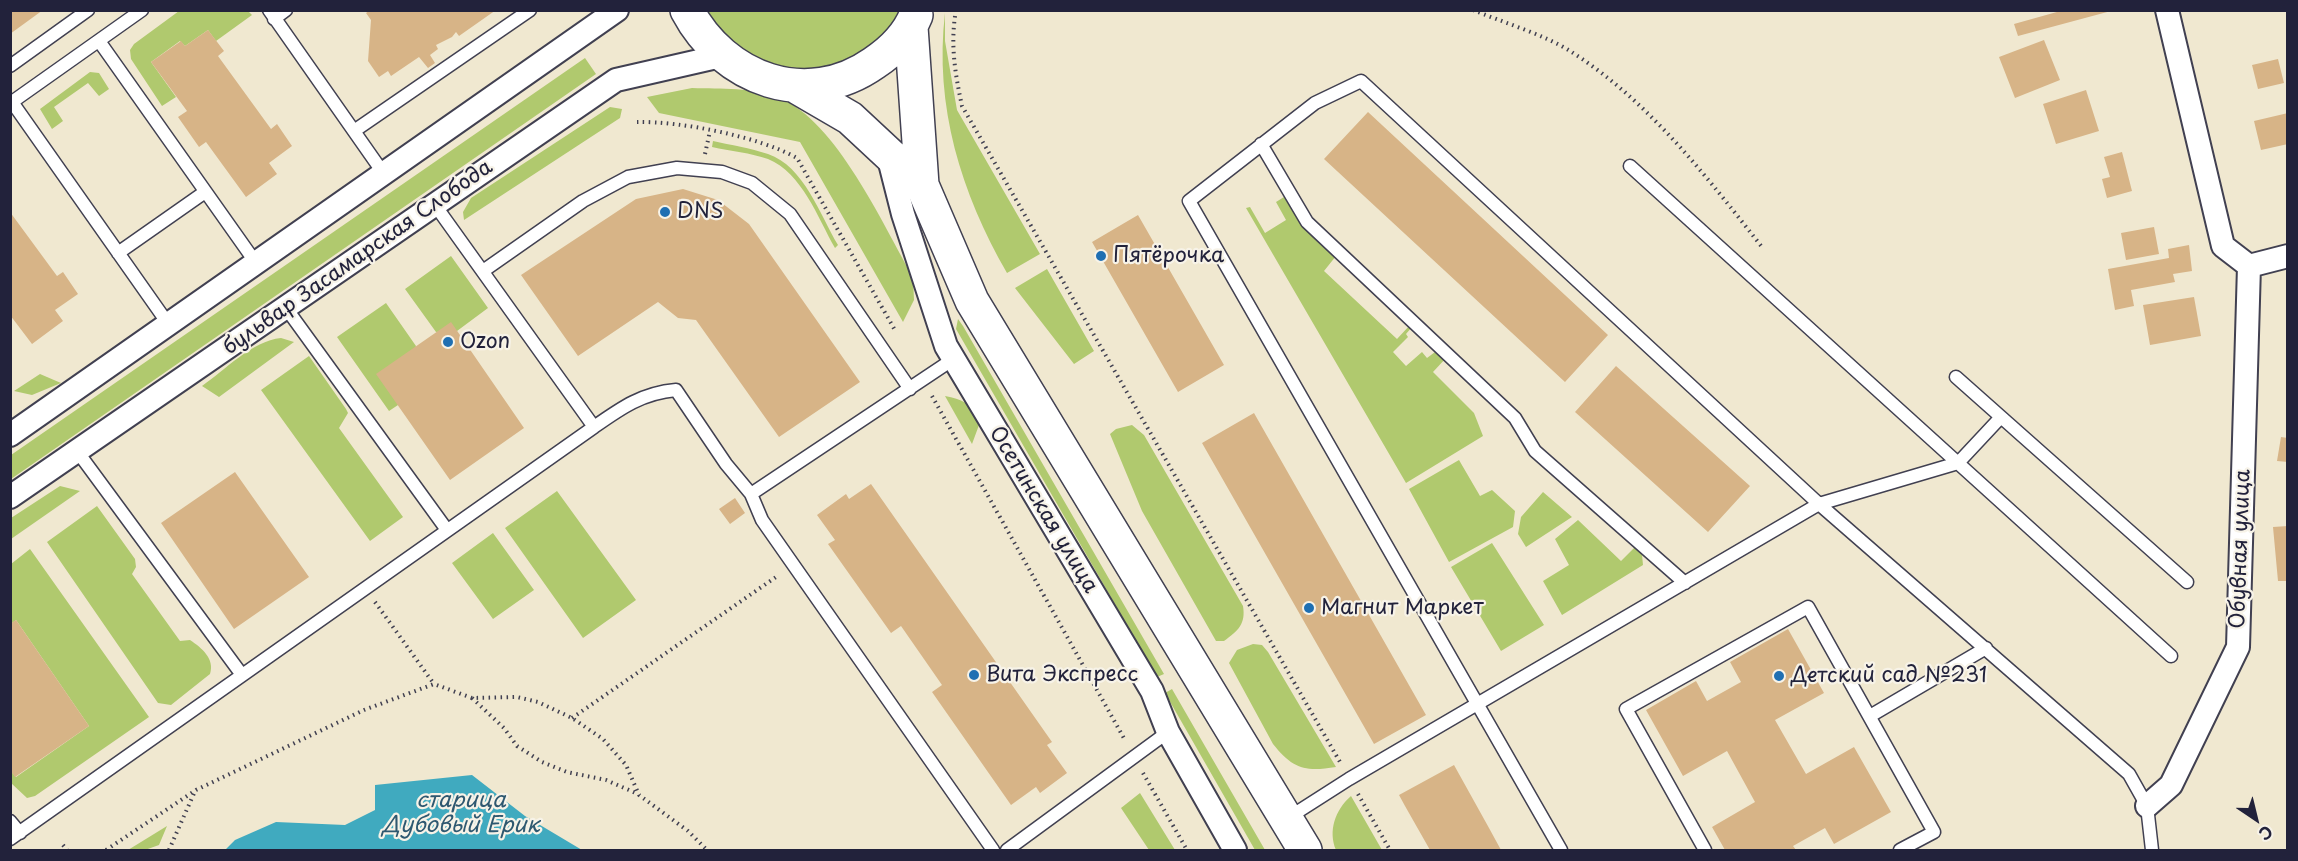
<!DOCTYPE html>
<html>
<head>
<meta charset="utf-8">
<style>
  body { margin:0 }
  #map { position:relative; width:2298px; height:861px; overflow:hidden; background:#f0e8d0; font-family:"Playpen Sans",sans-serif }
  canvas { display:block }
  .frame { position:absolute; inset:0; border:12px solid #22223b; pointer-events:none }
  .north { position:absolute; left:2226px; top:789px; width:60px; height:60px; -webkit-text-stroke:4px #f7f3e8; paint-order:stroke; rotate:145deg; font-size:16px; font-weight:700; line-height:24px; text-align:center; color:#22223b }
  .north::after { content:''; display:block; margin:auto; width:21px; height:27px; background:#22223b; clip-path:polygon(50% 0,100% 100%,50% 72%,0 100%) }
</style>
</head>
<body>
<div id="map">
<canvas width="2298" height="861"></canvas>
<div class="frame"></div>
<div class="north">С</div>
</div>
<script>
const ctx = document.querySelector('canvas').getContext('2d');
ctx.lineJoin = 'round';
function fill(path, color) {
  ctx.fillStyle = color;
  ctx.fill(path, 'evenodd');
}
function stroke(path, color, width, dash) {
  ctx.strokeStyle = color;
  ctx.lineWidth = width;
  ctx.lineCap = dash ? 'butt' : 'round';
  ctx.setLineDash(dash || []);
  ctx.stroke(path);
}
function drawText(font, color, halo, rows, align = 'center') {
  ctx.font = font + ' "Playpen Sans",sans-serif';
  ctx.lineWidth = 4.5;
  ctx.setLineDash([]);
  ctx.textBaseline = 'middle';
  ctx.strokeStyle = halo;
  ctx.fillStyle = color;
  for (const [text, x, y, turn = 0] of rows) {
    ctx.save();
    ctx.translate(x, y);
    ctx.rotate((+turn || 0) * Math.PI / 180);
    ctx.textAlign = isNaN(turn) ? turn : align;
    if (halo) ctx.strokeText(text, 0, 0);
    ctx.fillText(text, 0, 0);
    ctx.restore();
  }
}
const green = new Path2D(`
  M 179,11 L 248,11 L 252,15 L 216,41 L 208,30 L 185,46 L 180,41 L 151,62 L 176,97 L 162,106 L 131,59 L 130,50 L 134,44 Z
  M 702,11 L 904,11 C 896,21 888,35 878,44 C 834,81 767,79 725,40 C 716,32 709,20 702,11 Z
  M 945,13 L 945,41 L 957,110 L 1040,254 L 1007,273 C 961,193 934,106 945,13 Z
  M 585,58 L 596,74 L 11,479 L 11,455 Z
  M 90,72 L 99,73 L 109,89 L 99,96 L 88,83 L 54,107 L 63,121 L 52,129 L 40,109 Z
  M 692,88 C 722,89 752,87 779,98 C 836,120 883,225 913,277 L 914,300 L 903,322 L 800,142 L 659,113 L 647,97 Z
  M 610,107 L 622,109 L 620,118 L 464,220 L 463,212 L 471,198 Z
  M 713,141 C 731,145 750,148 768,154 C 804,166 820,215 838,245 L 835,248 C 818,218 802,173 768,159 C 751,153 730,151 712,147 Z
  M 1284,197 L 1298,219 L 1336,256 L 1324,271 L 1397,339 L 1410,325 L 1412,327 L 1406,334 L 1408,337 L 1393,352 L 1406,366 L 1422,352 L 1427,358 L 1435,352 L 1446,358 L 1433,372 L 1474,413 L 1483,436 L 1406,483 L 1246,208 L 1250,207 L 1265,233 L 1286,220 L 1276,202 Z
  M 451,256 L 488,308 L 457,331 L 436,332 L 405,289 Z
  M 1047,269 L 1094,351 L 1074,364 L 1015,288 Z
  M 386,303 L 416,346 L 398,405 L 389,411 L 337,337 Z
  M 958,319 L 963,326 L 1164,674 L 1157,677 L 956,329 Z
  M 281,338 L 294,342 L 219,397 L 202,386 C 225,370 252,341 281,338 Z
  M 309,356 L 346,409 L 348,413 L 339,428 L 403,517 L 370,541 L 261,390 Z
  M 40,374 L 61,383 L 32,395 L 14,391 Z
  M 945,396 C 962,399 970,404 982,417 L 972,444 Z
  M 1132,425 L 1144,435 L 1243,606 C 1246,624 1238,631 1224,641 L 1216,641 L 1142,511 L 1110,434 L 1116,429 Z
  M 1459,460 L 1480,496 L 1492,490 L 1515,511 L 1513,527 L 1449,562 L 1409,489 Z
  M 60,486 L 80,491 L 11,539 L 11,518 Z
  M 557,491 L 636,600 L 583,638 L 505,528 Z
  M 1543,492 L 1572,517 L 1526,547 L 1518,534 L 1521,517 Z
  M 97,506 L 135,559 L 136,567 L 132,574 L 180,641 L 190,640 C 202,648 215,659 210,674 L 171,705 L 158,703 L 47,542 Z
  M 1578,520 L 1621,561 L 1636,546 L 1642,555 L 1643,565 L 1562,615 L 1543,581 L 1569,565 L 1555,539 Z
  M 493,533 L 534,590 L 493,619 L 452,563 Z
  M 1492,543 L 1544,625 L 1501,651 L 1451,567 Z
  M 30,549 L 149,717 L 35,796 L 27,798 L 11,783 L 10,770 L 16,777 L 89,726 L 16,620 L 11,624 L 11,564 Z
  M 1253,644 L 1262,645 L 1268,652 L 1336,767 C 1305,772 1293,769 1273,744 L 1229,663 L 1237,650 Z
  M 1172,689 L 1265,850 L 1255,850 L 1165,693 Z
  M 1140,793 L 1175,850 L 1149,850 L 1121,808 Z
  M 1351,796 L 1382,850 L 1336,850 C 1328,831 1335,810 1351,796 Z
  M 167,826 L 159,845 L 145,850 L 128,850 Z`);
const water = new Path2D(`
  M 472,775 L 525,816 L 582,850 L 225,850 L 235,840 L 276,822 L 345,825 L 375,810 L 375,785 Z`);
const building = new Path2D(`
  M 10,10 L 43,10 L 10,34 Z
  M 370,10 L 496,10 L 459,36 L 456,32 L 452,37 L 436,45 L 438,49 L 430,55 L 435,63 L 428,68 L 419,57 L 391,76 L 388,71 L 379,77 L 368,61 L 371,20 L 366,13 Z
  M 2064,10 L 2111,11 L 2018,36 L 2014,24 Z
  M 208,30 L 224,51 L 218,56 L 271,129 L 277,124 L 292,146 L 269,163 L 277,174 L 246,197 L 206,142 L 199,147 L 178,117 L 187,111 L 151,62 L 181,41 L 185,46 Z
  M 2044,40 L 2060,80 L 2015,98 L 1999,57 Z
  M 2278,59 L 2284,83 L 2258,89 L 2252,65 Z
  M 2086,90 L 2099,131 L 2056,144 L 2043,104 Z
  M 1368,112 L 1608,335 L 1565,382 L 1324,159 Z
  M 2288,113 L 2288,144 L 2261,150 L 2254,121 Z
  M 2122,152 L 2132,191 L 2107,198 L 2102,179 L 2110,177 L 2104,157 Z
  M 683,189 L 718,200 L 749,224 L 860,382 L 779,437 L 696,320 L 678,318 L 658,302 L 578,356 L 521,275 L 636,199 Z
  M 10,212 L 57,276 L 63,272 L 78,294 L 55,310 L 63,321 L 32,344 L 10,315 Z
  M 1138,215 L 1224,365 L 1178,392 L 1092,242 Z
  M 2154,227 L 2159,254 L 2126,260 L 2121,233 Z
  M 2189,245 L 2192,271 L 2173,274 L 2175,282 L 2131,290 L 2134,306 L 2115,310 L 2108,269 L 2169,258 L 2168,249 Z
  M 2194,297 L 2201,336 L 2150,345 L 2143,305 Z
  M 451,322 L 524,428 L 450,480 L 376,374 Z
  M 1616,366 L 1750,486 L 1708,532 L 1575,412 Z
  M 1254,413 L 1426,715 L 1374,744 L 1202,443 Z
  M 2281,437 L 2288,438 L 2288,462 L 2277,461 Z
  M 235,472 L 309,577 L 234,629 L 161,523 Z
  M 871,484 L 1052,742 L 1047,745 L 1067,773 L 1040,793 L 1036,787 L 1011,805 L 932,692 L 942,685 L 901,626 L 891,633 L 828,544 L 835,540 L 817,515 L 846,494 L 849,499 Z
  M 735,498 L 745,513 L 730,524 L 719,509 Z
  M 2288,526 L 2288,581 L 2278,581 L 2273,527 Z
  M 16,620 L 89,726 L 15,777 L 10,770 L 10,624 Z
  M 1788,629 L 1824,693 L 1775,720 L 1806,774 L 1854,747 L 1891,812 L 1834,844 L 1825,828 L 1793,846 L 1796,850 L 1725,850 L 1712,827 L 1755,802 L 1727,751 L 1683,776 L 1646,710 L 1696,681 L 1707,701 L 1741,682 L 1730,662 Z
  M 1454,765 L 1489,828 L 1501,850 L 1430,850 L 1405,806 L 1399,795 Z`);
const path = new Path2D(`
  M 956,10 C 950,44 955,73 962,106 L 1340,762
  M 1473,10 C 1502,22 1545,35 1570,51 C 1648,100 1706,176 1762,247
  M 637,122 C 681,121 760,137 797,158 L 896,332
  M 705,154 L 710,131
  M 932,396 L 1125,740
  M 375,602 L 434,684
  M 472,698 L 504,728 L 517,746 L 542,762 L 567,772 L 606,780 L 638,794
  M 572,718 L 776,577
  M 1143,773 L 1187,850
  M 1358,794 L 1390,850
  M 63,845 L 67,850
  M 106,850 L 196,790 L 364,710 L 434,684 L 472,698 L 517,697 L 538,702 L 572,718 L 603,739 L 626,765 L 639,795 L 688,831 L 707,850
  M 169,850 L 195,791`);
const lane = new Path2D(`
  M 142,10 L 12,102 L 169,325
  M 269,10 L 384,174
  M 274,19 L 286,10
  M 99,41 L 256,263
  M 10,66 L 88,10
  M 354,131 L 530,10
  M 1261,144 L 1307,222 L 1515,418 L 1535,451 L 1685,583
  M 1630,166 L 2171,656
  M 118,253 L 205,192
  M 483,271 L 583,201 L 628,177 L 677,168 L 722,172 L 752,183 L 790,214 L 910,389
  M 286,308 L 447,530
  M 952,360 L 751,494 L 762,520 L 993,850
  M 1956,377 L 2187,582
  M 594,427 C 621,408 642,393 676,390 L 726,464 L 751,494
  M 77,451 L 242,675
  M 1870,716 L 1986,648
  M 1288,818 L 1349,779 L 1819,504 L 1958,463 L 2001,417
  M 10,821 L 20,833
  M 10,839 L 594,427 L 435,205
  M 1007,850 L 1168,732
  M 1561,850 L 1189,201 L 1315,103 L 1361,81 L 1819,504 L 2129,774 L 2147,806 L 2152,850
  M 1705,850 L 1626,709 L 1808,607 L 1934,832 L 1900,850`);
const street = new Path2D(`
  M 2167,10 L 2223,246 L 2249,266 L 2288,256
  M 888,155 L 903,214 L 946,346 L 1152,691 L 1168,732 L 1235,850
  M 10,435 L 617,10
  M 10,497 L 616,80 L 721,56
  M 2147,806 L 2171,785 L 2238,647 L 2249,266`);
const secondary = new Path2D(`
  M 687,10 C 724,80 807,110 874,63 C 892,51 908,35 916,15
  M 911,27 L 922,185 L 972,301 L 1305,850
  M 795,86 L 850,118 L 922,185`);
const markers = [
  [665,212,6,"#1f6fb2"],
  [1101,256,6,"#1f6fb2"],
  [448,342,6,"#1f6fb2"],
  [1309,608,6,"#1f6fb2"],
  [974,675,6,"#1f6fb2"],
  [1779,676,6,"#1f6fb2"]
];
const poiNames = [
  ["DNS",677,212],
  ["Пятёрочка",1113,256],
  ["Ozon",460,342],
  ["Магнит Маркет",1321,608],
  ["Вита Экспресс",986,675],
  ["Детский сад №231",1791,676]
];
const streetNames = [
  ["бульвар Засамарская Слобода",358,258,-35],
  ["Осетинская улица",1043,510,59],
  ["Обувная улица",2241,549,-88]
];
const waterNames = [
  ["старица",461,801],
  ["Дубовый Ерик",461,826]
];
fill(green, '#b0c96e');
fill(water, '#40aabf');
fill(building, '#d7b487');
stroke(lane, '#414051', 15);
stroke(street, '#414051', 26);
stroke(secondary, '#414051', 36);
stroke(path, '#414051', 4, [1.5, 4.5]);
stroke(lane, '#fff', 12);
stroke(street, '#fff', 22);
stroke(secondary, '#fff', 33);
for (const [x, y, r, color] of markers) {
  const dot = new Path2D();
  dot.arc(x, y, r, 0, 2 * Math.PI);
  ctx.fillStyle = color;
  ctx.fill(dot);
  stroke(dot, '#f7f3e8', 2);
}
drawText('21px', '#22223b', '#f7f3e8', poiNames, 'left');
drawText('21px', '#22223b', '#f7f3e8', streetNames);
drawText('italic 22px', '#2e5870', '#f7f3e8', waterNames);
</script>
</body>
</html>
